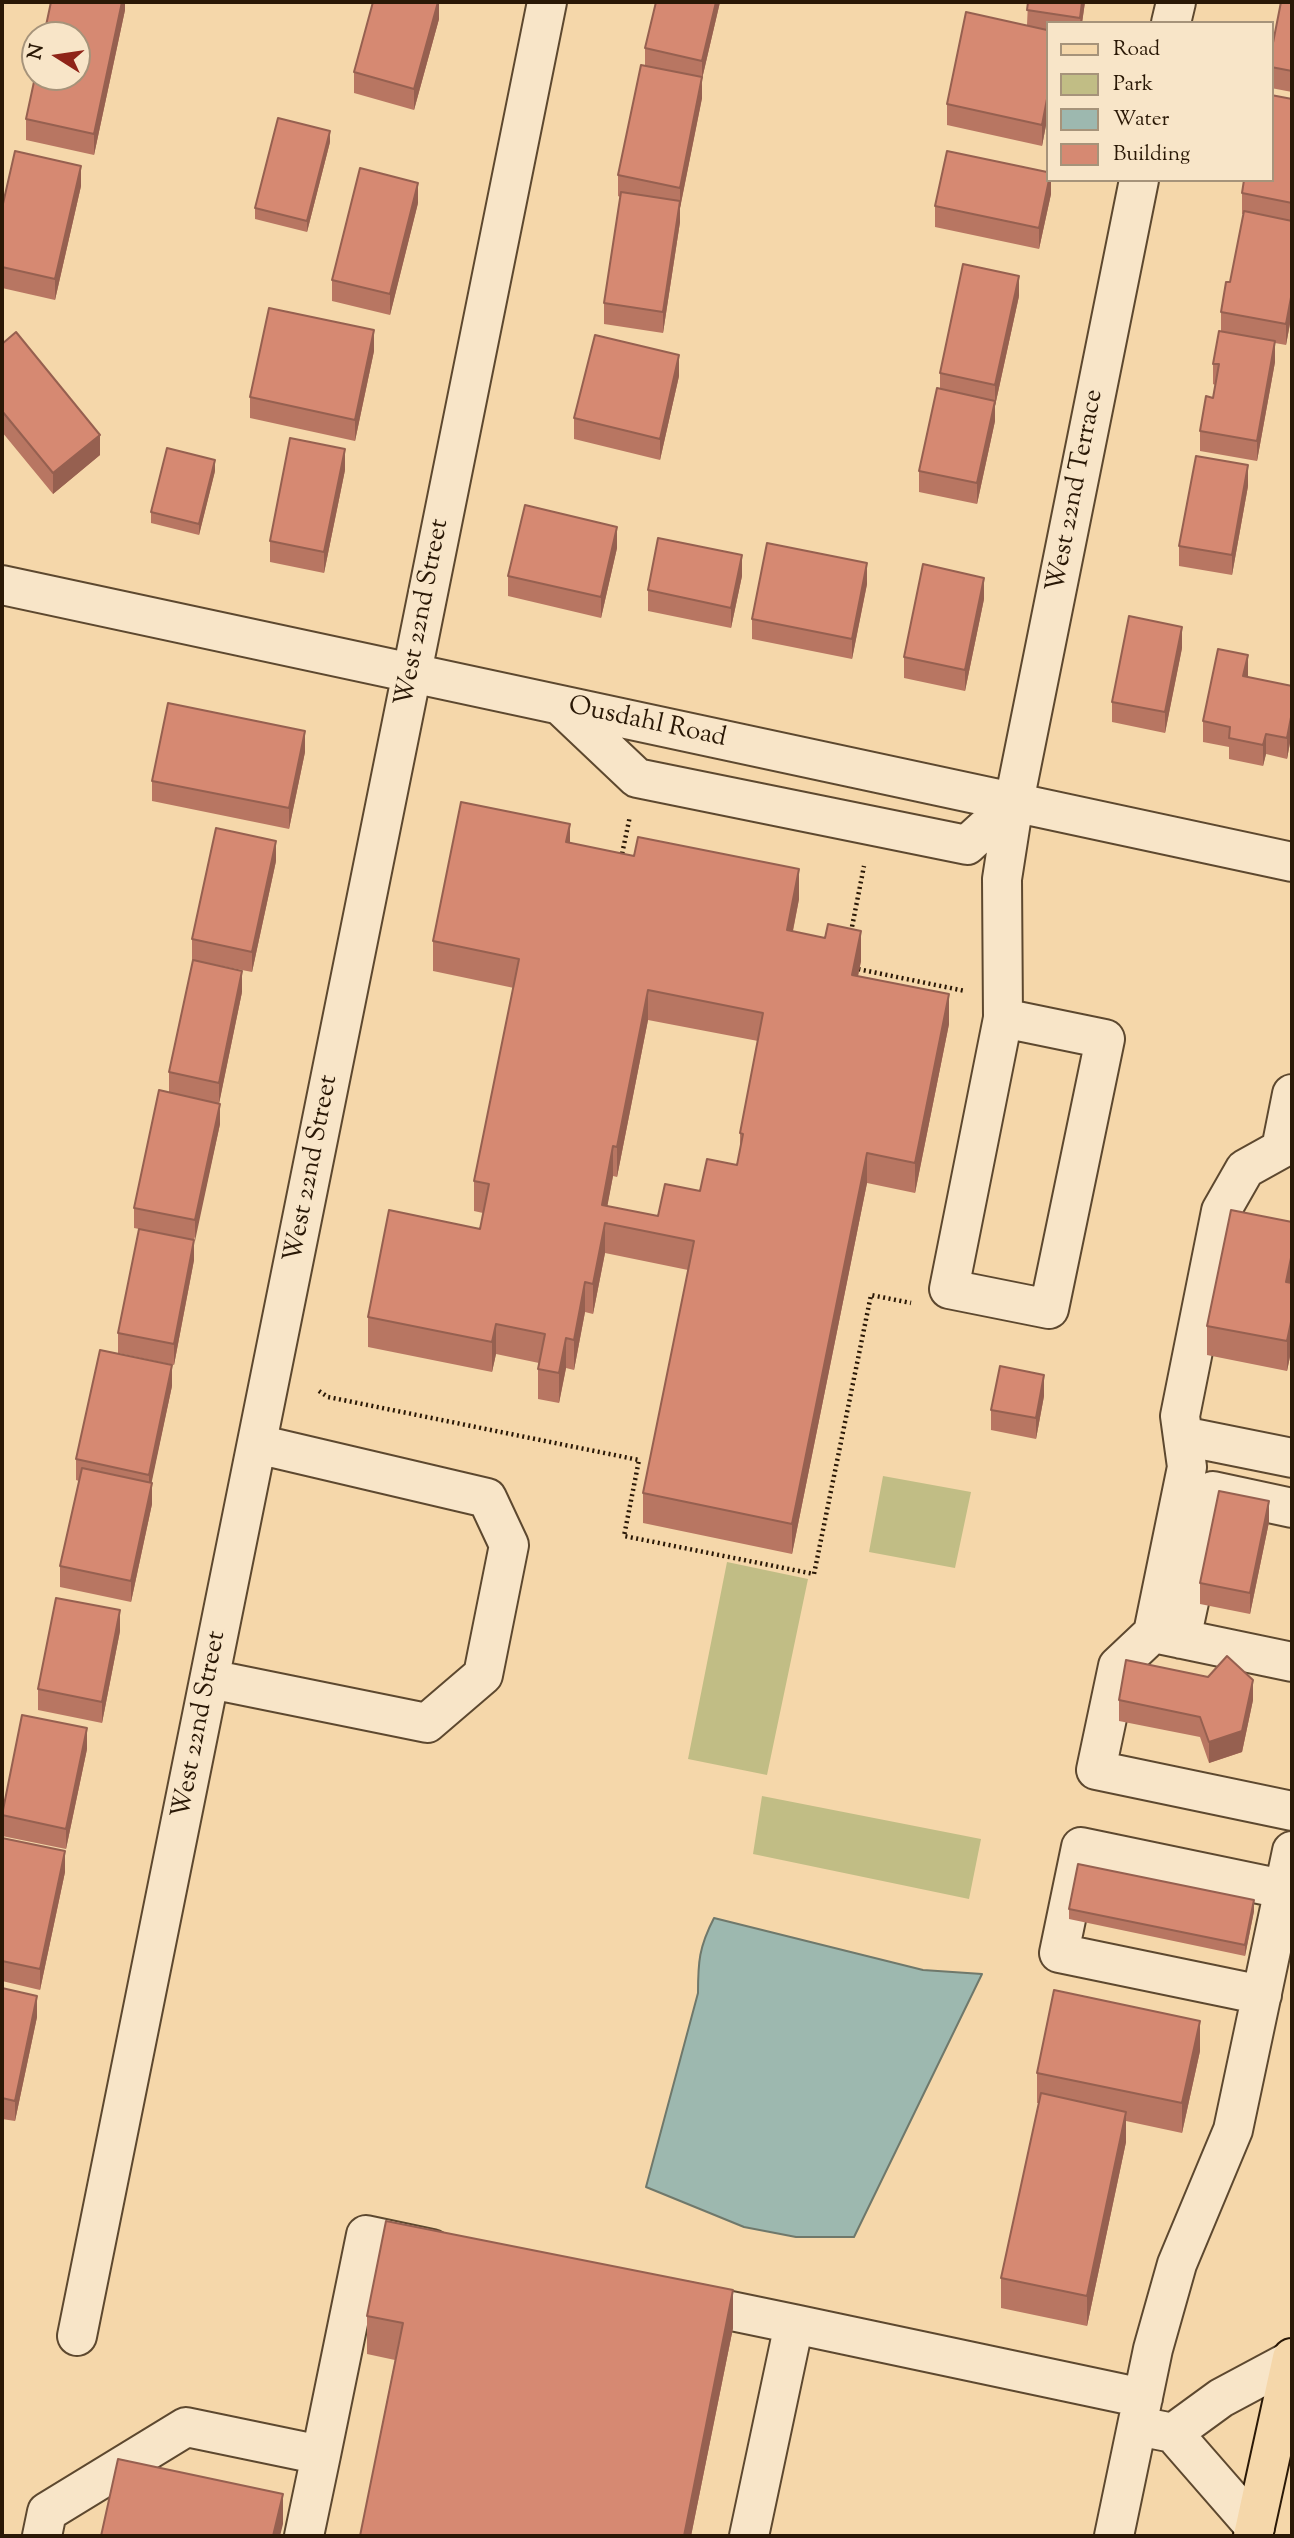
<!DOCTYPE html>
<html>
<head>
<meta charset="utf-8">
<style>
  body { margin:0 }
  #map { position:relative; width:1294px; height:2538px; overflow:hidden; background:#f5d7aa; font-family:"Sorts Mill Goudy",serif }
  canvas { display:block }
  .frame { position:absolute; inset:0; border:4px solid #2a1806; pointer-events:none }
  .legend { position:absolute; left:1046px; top:21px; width:228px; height:161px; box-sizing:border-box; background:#f8e5c8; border:2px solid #a6937a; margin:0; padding:9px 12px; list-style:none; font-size:21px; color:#2a1806 }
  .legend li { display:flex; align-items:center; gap:14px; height:35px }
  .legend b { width:35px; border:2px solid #a6937a }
  .north { position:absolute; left:21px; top:21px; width:70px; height:70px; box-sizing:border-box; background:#f8e5c8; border:2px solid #a6937a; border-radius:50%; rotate:282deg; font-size:19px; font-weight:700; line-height:28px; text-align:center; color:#2a1806 }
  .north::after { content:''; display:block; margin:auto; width:24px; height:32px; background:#8f2418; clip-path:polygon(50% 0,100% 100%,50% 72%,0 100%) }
</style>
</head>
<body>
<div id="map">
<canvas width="1294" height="2538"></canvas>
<div class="frame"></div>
<ul class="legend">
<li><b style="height:9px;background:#f5d7aa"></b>Road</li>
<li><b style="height:19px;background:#c1bd85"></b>Park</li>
<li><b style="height:19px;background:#9db8af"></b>Water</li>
<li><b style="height:19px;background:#d68972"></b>Building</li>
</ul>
<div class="north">N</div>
</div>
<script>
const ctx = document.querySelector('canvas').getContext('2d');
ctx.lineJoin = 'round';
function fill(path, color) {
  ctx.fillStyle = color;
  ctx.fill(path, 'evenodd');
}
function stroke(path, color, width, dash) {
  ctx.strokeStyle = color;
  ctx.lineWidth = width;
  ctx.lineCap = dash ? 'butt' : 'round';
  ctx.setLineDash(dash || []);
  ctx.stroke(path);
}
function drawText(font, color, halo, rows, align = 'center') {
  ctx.font = font + ' "Sorts Mill Goudy",serif';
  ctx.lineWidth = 7;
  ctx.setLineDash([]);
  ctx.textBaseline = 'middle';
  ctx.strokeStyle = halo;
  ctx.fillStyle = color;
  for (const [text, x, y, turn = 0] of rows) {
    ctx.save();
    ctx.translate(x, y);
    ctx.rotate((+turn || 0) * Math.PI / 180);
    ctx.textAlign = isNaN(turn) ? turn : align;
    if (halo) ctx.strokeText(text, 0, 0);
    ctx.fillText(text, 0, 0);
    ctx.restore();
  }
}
const green = new Path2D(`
  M 883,1476 L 971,1492 L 955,1568 L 869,1552 Z
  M 727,1562 L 808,1579 L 767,1775 L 688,1759 Z
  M 762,1796 L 981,1839 L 969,1899 L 753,1854 Z`);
const water = new Path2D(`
  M 714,1918 L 923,1970 L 982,1974 L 854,2237 L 796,2237 L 744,2227 L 646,2187 L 698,1993 C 698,1962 699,1947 714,1918 Z`);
const path = new Path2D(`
  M 621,859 L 630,816
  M 851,932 L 864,866
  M 853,968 L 965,991
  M 319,1391 L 328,1397 L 639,1460 L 624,1536 L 814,1574 L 871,1295 L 911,1303`);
const minor = new Path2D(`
  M 1171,23 L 1176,2
  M 2,585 L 1292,862
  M 561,706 L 637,778 L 967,845 L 1014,802
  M 1003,1018 L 1105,1039 L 1049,1309 L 949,1289 L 1003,1018 L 1002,879 L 1014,802 L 1139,180
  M 1292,1094 L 1281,1149 L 1245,1169 L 1221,1211 L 1180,1416 L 1187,1467 L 1153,1633 L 1118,1666 L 1096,1770 L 1292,1811
  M 1183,1436 L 1292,1458
  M 1158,1634 L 1292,1662
  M 1181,1639 L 1213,1491 L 1292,1508
  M 210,1679 L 427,1723 L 483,1675 L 509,1545 L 487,1498 L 257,1444
  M 1262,1995 L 1059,1953 L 1081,1847 L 1292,1891
  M 683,2301 L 794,2324
  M 77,2336 L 547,2
  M 1138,2426 L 1173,2433 L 1255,2527
  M 1173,2433 L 1221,2398 L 1292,2360
  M 42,2536 L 47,2512 L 186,2427 L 321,2455 L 366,2235 L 432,2249
  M 304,2536 L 321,2455
  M 749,2536 L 794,2324 L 1143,2398
  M 1114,2536 L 1153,2349 L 1177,2264 L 1233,2130 L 1292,1851`);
const major = new Path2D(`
  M 1253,2536 L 1292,2358`);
const wall = new Path2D(`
  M 125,2 L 125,10 L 94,155 L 26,140 L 26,119 Z
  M 439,2 L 439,19 L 414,110 L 354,93 L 354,72 Z
  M 720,2 L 702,79 L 702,98 L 680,208 L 680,222 L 663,333 L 604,324 L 604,303 L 620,197 L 618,196 L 618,175 L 645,65 L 645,48 Z
  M 1028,2 L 1085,2 L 1082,23 L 1047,23 L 1047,120 L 1042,146 L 947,125 L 947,104 L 1027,25 Z
  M 1292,2 L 1292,92 L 1271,88 L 1271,53 Z
  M 1292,99 L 1292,313 L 1286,345 L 1275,343 L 1275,362 L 1257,461 L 1200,451 L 1200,431 L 1213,398 L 1215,385 L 1213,384 L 1213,364 L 1221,332 L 1221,312 L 1230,282 L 1243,214 L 1242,214 L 1242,193 Z
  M 330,142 L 307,232 L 255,219 L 255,208 Z
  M 1051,180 L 1051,194 L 1039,249 L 935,227 L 935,206 Z
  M 81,186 L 55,300 L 2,288 L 2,208 Z
  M 418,203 L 390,315 L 332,301 L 332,280 Z
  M 1019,296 L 995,406 L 995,421 L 977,504 L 919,492 L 919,471 L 940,389 L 940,373 Z
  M 2,344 L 100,455 L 53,494 L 2,432 Z
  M 374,351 L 355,441 L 250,418 L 250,397 Z
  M 679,376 L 660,460 L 574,439 L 574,418 Z
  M 345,470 L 324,573 L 270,562 L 270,541 Z
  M 215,471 L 199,535 L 151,523 L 151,512 Z
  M 1248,486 L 1232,575 L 1179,566 L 1179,546 Z
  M 617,548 L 601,618 L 508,596 L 508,576 Z
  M 742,576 L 731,628 L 648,611 L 648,590 Z
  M 867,584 L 852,659 L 752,639 L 752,619 Z
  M 984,599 L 965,691 L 904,678 L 904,657 Z
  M 1182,648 L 1165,733 L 1112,722 L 1112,702 Z
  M 1292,686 L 1292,732 L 1287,759 L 1266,754 L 1263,766 L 1229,759 L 1229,747 L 1203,742 L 1203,721 Z
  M 305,752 L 289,829 L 152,801 L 152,781 Z
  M 570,843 L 799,899 L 793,931 L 861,961 L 858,976 L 949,1024 L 915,1193 L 867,1183 L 792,1554 L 643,1523 L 643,1493 L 688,1270 L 605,1253 L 593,1314 L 585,1312 L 574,1370 L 566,1368 L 559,1403 L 538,1399 L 538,1369 L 539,1363 L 496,1354 L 492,1372 L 368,1347 L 368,1317 L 480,1229 L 483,1213 L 474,1211 L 474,1181 L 514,988 L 433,971 L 433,941 ZM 648,1020 L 758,1041 L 740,1133 L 740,1151 L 737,1165 L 700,1191 L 658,1216 L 607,1206 L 613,1176 L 617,1177 Z
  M 276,861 L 252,972 L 192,960 L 192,939 Z
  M 242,992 L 219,1103 L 220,1124 L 194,1241 L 194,1260 L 174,1365 L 118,1353 L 118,1333 L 139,1229 L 134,1228 L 134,1208 L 169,1093 L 169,1072 Z
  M 1292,1222 L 1292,1347 L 1287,1371 L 1207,1355 L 1207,1326 Z
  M 172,1386 L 151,1483 L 152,1504 L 131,1602 L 60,1587 L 60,1566 L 79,1481 L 76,1480 L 76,1459 Z
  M 1044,1396 L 1036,1439 L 991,1430 L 991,1410 Z
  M 1269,1522 L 1250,1614 L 1200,1604 L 1200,1583 Z
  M 120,1631 L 102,1723 L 38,1710 L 38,1689 Z
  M 1208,1677 L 1253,1700 L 1242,1752 L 1209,1763 L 1200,1737 L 1119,1721 L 1119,1700 Z
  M 87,1749 L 66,1849 L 2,1836 L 2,1815 Z
  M 2,1838 L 65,1872 L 40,1990 L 2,1981 Z
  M 1069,1909 L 1254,1911 L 1245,1956 L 1069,1919 Z
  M 2,1988 L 37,2017 L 15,2121 L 2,2119 Z
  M 1200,2051 L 1182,2133 L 1126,2121 L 1126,2142 L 1087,2326 L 1001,2308 L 1001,2278 L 1039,2103 L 1037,2103 L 1037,2073 Z
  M 367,2316 L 733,2328 L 691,2536 L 360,2536 L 395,2360 L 367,2354 Z`);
const shadedWall = new Path2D(`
  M 122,2 L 125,2 L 125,10 L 94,155 L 94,134 Z
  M 438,2 L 439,2 L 439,19 L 414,110 L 414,89 Z
  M 716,2 L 720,2 L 702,79 L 702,98 L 680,208 L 680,222 L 663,333 L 663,312 L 680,201 L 680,188 L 702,81 L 702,61 Z
  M 1082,2 L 1085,2 L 1082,23 L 1080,23 Z
  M 1047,99 L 1047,120 L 1042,146 L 1042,125 Z
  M 330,131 L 330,142 L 307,232 L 307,221 Z
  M 81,166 L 81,186 L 55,300 L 55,279 Z
  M 1049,180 L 1051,180 L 1051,194 L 1039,249 L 1039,228 Z
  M 418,183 L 418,203 L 390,315 L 390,294 Z
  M 1019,276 L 1019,296 L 995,406 L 995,385 Z
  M 1292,292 L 1292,313 L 1286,345 L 1286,324 Z
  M 374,330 L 374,351 L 355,441 L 355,420 Z
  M 1275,341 L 1275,362 L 1257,461 L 1257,441 Z
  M 679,355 L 679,376 L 660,460 L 660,439 Z
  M 995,401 L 995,421 L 977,504 L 977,483 Z
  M 100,435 L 100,455 L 53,494 L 53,473 Z
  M 345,449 L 345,470 L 324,573 L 324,552 Z
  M 215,460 L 215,471 L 199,535 L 199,524 Z
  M 1248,465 L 1248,486 L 1232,575 L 1232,555 Z
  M 617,527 L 617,548 L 601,618 L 601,597 Z
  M 742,555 L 742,576 L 731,628 L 731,608 Z
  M 867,563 L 867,584 L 852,659 L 852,639 Z
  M 984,578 L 984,599 L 965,691 L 965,670 Z
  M 1182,627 L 1182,648 L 1165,733 L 1165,712 Z
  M 1248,655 L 1248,676 L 1243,697 L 1243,676 Z
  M 1292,712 L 1292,732 L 1287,759 L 1287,738 Z
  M 305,731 L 305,752 L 289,829 L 289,808 Z
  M 1266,734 L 1266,754 L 1263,766 L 1263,745 Z
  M 570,824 L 570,854 L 566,842 Z
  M 276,841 L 276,861 L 252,972 L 252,952 Z
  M 799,869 L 799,899 L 787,960 L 787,930 Z
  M 861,931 L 861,961 L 852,1005 L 852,975 Z
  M 242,971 L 242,992 L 219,1104 L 219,1083 Z
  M 648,990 L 648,1020 L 617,1177 L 617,1147 Z
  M 949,994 L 949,1024 L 915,1193 L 915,1163 Z
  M 220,1104 L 220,1124 L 195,1241 L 195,1220 Z
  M 613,1146 L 613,1176 L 602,1235 L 602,1205 Z
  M 867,1153 L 867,1183 L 792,1554 L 792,1524 Z
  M 605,1223 L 605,1253 L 593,1314 L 593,1284 Z
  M 194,1240 L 194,1260 L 174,1365 L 174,1344 Z
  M 1292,1253 L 1292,1283 L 1286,1282 Z
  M 585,1282 L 585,1312 L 574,1370 L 574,1340 Z
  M 1292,1317 L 1292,1347 L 1287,1371 L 1287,1341 Z
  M 496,1324 L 496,1354 L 492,1372 L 492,1342 Z
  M 566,1338 L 566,1368 L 559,1403 L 559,1373 Z
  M 172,1365 L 172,1386 L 149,1495 L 149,1475 Z
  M 1044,1375 L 1044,1396 L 1036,1439 L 1036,1418 Z
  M 152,1483 L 152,1504 L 131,1602 L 131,1581 Z
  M 1269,1501 L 1269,1522 L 1250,1614 L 1250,1593 Z
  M 120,1610 L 120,1631 L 102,1723 L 102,1702 Z
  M 1253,1680 L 1253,1700 L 1242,1752 L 1209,1763 L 1209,1742 Z
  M 87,1728 L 87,1749 L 66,1849 L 66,1829 Z
  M 65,1851 L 65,1872 L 40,1990 L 40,1969 Z
  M 1254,1900 L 1254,1911 L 1245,1956 L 1245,1945 Z
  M 37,1996 L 37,2017 L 15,2121 L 15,2101 Z
  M 1200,2021 L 1200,2051 L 1182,2133 L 1182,2103 Z
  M 1126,2112 L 1126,2142 L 1087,2326 L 1087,2296 Z
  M 733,2290 L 733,2328 L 691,2536 L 684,2536 Z
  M 283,2494 L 283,2524 L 280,2536 L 273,2536 Z`);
const building = new Path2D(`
  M 51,2 L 122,2 L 94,134 L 26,119 L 35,77 L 77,77 L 77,35 L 44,35 Z
  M 373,2 L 438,2 L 414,89 L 354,72 Z
  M 656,2 L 716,2 L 702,61 L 645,48 Z
  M 1028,2 L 1082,2 L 1080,18 L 1027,10 Z
  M 1281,2 L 1292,2 L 1292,71 L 1271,67 L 1271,53 Z
  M 966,12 L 1047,30 L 1047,99 L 1042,125 L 947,104 Z
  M 641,65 L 702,77 L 680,188 L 618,175 Z
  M 1271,95 L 1292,99 L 1292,203 L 1242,193 L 1244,180 L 1271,180 Z
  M 278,118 L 330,131 L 307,221 L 255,208 Z
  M 15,151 L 81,166 L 55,279 L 2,267 L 2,208 Z
  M 947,151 L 1047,172 L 1047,180 L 1049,180 L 1039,228 L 935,206 Z
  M 360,168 L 418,183 L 390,294 L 332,280 Z
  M 621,192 L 680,201 L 663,312 L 604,303 Z
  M 1244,211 L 1292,221 L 1292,292 L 1286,324 L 1221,312 L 1226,282 L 1230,282 Z
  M 963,264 L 1019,276 L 995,385 L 940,373 Z
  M 269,308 L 374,330 L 355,420 L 250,397 Z
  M 1219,331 L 1275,341 L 1257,441 L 1200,431 L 1206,396 L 1213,398 L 1219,364 L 1213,364 Z
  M 16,332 L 100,435 L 53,473 L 2,411 L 2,344 Z
  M 595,335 L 679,355 L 660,439 L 574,418 Z
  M 937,388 L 995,401 L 977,483 L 919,471 Z
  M 290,438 L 345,449 L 324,552 L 270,541 Z
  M 167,448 L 215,460 L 199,524 L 151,512 Z
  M 1196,456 L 1248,465 L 1232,555 L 1179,546 Z
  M 525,505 L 617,527 L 601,597 L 508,576 Z
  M 658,538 L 742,555 L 731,608 L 648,590 Z
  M 767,543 L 867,563 L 852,639 L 752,619 Z
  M 923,564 L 984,578 L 965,670 L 904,657 Z
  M 1129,616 L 1182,627 L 1165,712 L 1112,702 Z
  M 1218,649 L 1248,655 L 1243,676 L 1292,686 L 1292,712 L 1287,738 L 1266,734 L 1263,745 L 1229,738 L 1230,727 L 1203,721 Z
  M 168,703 L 305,731 L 289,808 L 152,781 Z
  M 461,802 L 570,824 L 566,842 L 634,856 L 638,837 L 799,869 L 787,930 L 825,938 L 828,924 L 861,931 L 852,975 L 949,994 L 915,1163 L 867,1153 L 792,1524 L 643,1493 L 694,1241 L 605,1223 L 593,1284 L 585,1282 L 574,1340 L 566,1338 L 559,1373 L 538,1369 L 545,1334 L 496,1324 L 492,1342 L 368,1317 L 389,1210 L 480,1229 L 489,1184 L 474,1181 L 519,959 L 433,941 ZM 648,990 L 763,1013 L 740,1133 L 743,1134 L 737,1165 L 707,1159 L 700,1191 L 665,1184 L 658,1216 L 602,1205 L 613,1146 L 617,1147 Z
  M 216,828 L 276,841 L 252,952 L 192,939 Z
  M 193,960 L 242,971 L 219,1083 L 169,1072 Z
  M 159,1090 L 220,1104 L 195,1220 L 134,1208 Z
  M 1231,1210 L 1292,1222 L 1292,1253 L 1286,1282 L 1292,1283 L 1292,1317 L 1287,1341 L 1207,1326 Z
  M 139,1229 L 194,1240 L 174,1344 L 118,1333 Z
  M 100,1350 L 172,1365 L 149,1475 L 76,1459 Z
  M 1000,1366 L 1044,1375 L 1036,1418 L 991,1410 Z
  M 82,1468 L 152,1483 L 131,1581 L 60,1566 Z
  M 1219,1491 L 1269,1501 L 1250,1593 L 1200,1583 Z
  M 56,1598 L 120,1610 L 102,1702 L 38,1689 Z
  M 1227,1656 L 1253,1680 L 1242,1731 L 1209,1742 L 1200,1717 L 1119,1700 L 1126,1660 L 1208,1677 Z
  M 22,1715 L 87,1728 L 66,1829 L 2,1815 Z
  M 2,1838 L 65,1851 L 40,1969 L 2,1961 Z
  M 1078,1864 L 1254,1900 L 1245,1945 L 1069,1909 Z
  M 2,1988 L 37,1996 L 15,2101 L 2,2098 Z
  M 1054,1990 L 1200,2021 L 1182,2103 L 1037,2073 Z
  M 1041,2093 L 1126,2112 L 1087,2296 L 1001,2278 Z
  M 386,2221 L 733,2290 L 684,2536 L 360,2536 L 403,2323 L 367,2316 Z
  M 118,2459 L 283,2494 L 273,2536 L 101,2536 Z`);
const streetNames = [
  ["West 22nd Terrace",1077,491,-79],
  ["West 22nd Street",424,613,-79],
  ["Ousdahl Road",647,724,12],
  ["West 22nd Street",313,1169,-79],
  ["West 22nd Street",201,1725,-79]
];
fill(green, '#c1bd85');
fill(water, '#9db8af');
stroke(water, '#6f786b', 2);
stroke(minor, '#5d482f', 42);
stroke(major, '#2a1806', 42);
stroke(path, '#2a1806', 4.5, [2, 3.5]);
stroke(minor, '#f8e5c8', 38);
stroke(major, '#f5d7aa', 38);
fill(wall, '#b87662');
fill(shadedWall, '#966050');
fill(building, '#d68972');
stroke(building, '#966050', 2);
drawText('26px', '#2a1806', '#f8e5c8', streetNames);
</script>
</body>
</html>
